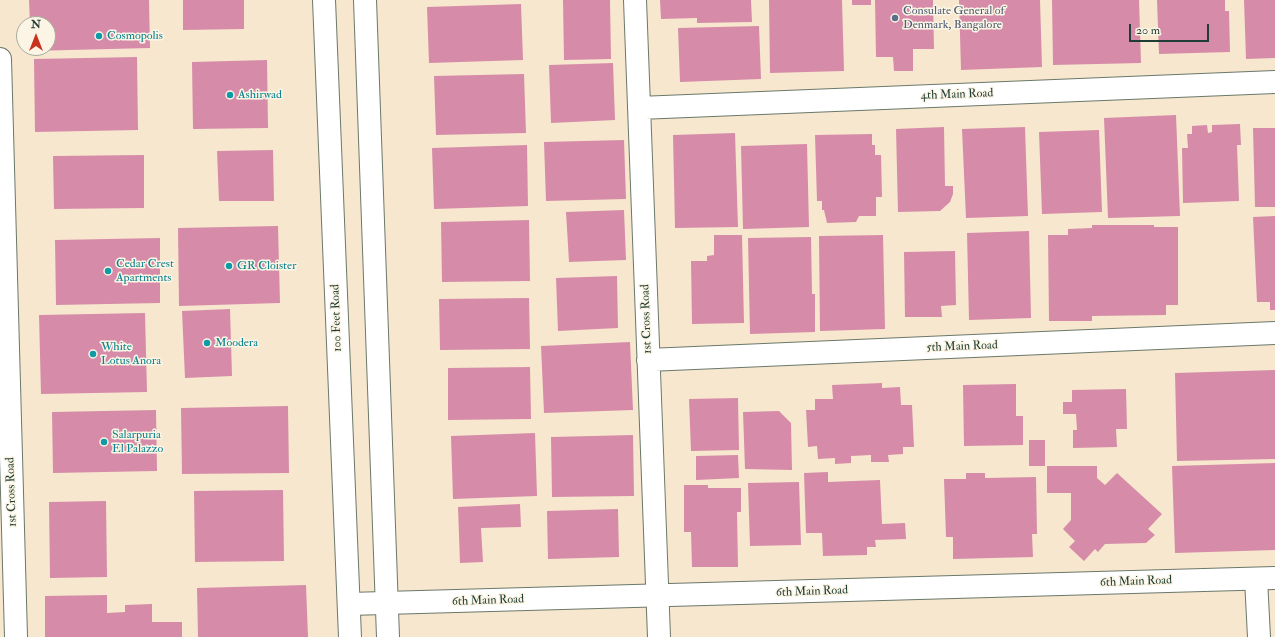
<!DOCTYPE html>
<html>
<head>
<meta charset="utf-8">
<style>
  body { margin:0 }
  #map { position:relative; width:1275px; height:637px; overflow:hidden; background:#f7e7ce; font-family:"IM FELL Double Pica",serif }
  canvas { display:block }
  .north { position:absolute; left:16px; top:16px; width:40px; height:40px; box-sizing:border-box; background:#fcf5e5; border:1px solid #a4ab9e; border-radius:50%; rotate:0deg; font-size:11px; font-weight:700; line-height:16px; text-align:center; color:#1f3d34 }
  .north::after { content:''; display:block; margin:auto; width:14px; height:18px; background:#c8321e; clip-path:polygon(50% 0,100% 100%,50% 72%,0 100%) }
  .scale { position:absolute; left:1129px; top:24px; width:80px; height:18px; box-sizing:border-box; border:2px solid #1f3d34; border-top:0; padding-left:5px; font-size:12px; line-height:14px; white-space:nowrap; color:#1f3d34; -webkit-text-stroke:3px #fcf5e5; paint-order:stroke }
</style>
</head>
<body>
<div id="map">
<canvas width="1275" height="637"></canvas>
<div class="north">N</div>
<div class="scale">20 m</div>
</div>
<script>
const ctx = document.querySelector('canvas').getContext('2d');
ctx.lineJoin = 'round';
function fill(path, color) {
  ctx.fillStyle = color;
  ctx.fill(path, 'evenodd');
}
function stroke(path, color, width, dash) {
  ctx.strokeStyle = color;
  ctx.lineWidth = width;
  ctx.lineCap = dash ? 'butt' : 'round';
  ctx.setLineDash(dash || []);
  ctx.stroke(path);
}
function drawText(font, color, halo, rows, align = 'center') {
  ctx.font = font + ' "IM FELL Double Pica",serif';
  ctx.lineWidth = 3;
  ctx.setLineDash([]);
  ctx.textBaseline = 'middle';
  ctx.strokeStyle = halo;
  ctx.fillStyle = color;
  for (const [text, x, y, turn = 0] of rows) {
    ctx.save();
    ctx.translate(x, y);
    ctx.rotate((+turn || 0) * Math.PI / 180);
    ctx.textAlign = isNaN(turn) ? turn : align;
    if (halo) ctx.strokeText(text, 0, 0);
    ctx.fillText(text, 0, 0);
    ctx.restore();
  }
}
const building = new Path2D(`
  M 29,0 L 149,0 L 150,48 L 30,51 L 30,48 L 48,48 L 48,24 L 30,24 Z
  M 183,0 L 244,0 L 244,29 L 183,30 Z
  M 563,0 L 610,0 L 611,59 L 564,60 Z
  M 660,0 L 751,0 L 752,22 L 697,23 L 697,18 L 661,19 Z
  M 769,0 L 842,0 L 844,71 L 770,73 Z
  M 852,0 L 871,0 L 871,5 L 852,5 Z
  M 875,0 L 933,0 L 934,49 L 913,49 L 913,71 L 894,71 L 893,57 L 876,57 Z
  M 959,0 L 1040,0 L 1042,67 L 961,70 Z
  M 1052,0 L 1139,0 L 1141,63 L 1053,65 Z
  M 1157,0 L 1225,0 L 1225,11 L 1229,11 L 1230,52 L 1159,54 Z
  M 1244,0 L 1275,0 L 1275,58 L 1246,59 Z
  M 521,4 L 523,60 L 429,63 L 427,7 Z
  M 759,26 L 761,79 L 680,82 L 678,28 Z
  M 137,57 L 138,130 L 35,132 L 34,59 Z
  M 267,60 L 268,128 L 193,129 L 192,62 Z
  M 613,63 L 615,120 L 551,123 L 549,65 Z
  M 524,74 L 526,133 L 436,135 L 434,76 Z
  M 1176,115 L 1180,216 L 1108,218 L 1104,118 Z
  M 1240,124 L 1241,145 L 1237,145 L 1239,201 L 1183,203 L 1182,148 L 1188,148 L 1187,134 L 1192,134 L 1192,126 L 1207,125 L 1208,133 L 1212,132 L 1212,125 Z
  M 944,127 L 945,186 L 953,186 L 953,194 L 950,202 L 940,211 L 898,212 L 896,129 Z
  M 1025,127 L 1028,216 L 966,218 L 962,129 Z
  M 1253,128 L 1275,128 L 1275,207 L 1255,207 Z
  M 1099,130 L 1102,212 L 1042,214 L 1039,132 Z
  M 735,133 L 738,227 L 675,228 L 673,135 Z
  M 872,134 L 872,145 L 875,145 L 875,155 L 881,155 L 882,197 L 876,197 L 876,216 L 859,216 L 856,222 L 827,223 L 824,210 L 822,210 L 822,201 L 817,201 L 815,135 Z
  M 624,140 L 626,199 L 546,201 L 544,142 Z
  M 807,144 L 809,227 L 743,229 L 741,146 Z
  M 527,145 L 528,206 L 434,209 L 432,148 Z
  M 273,150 L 274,201 L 219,201 L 217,151 Z
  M 144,155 L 144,208 L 54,209 L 53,156 Z
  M 624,210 L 626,260 L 569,262 L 566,212 Z
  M 1275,216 L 1275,310 L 1270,310 L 1270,302 L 1257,302 L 1253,217 Z
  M 529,220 L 530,281 L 442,282 L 441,222 Z
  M 1092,225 L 1154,225 L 1154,227 L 1178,227 L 1178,305 L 1166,305 L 1166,315 L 1092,316 L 1092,321 L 1049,321 L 1048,235 L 1068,235 L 1068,229 L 1092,228 Z
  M 278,226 L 280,303 L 179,306 L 178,228 Z
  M 1029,231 L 1031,318 L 969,320 L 967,233 Z
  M 714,235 L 742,235 L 744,323 L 692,324 L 691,261 L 707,261 L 707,256 L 714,255 Z
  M 883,235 L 885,329 L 820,331 L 819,236 Z
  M 811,237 L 812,294 L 815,294 L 815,332 L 750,334 L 748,238 Z
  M 160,238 L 160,303 L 56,305 L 55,240 Z
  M 955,251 L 956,305 L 941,306 L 942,317 L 905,317 L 904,252 Z
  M 617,276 L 618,328 L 558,331 L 556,278 Z
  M 529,298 L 530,349 L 440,350 L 439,299 Z
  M 230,309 L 232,376 L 185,378 L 182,311 Z
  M 145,313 L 147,392 L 41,394 L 39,315 Z
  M 630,342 L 633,410 L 544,413 L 541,346 Z
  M 530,367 L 531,419 L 448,420 L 448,368 Z
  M 1275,370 L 1275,459 L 1177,461 L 1175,373 Z
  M 882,383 L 882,388 L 900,387 L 901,405 L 912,405 L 914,447 L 903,447 L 903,454 L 888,455 L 889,462 L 871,462 L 871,455 L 851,456 L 851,463 L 835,464 L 835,458 L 818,459 L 817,446 L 808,447 L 806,410 L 815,410 L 815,399 L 833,399 L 832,385 Z
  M 1016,384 L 1016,416 L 1023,416 L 1023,445 L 964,446 L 963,385 Z
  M 1126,389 L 1127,429 L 1116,429 L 1117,447 L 1073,448 L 1073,430 L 1077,430 L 1076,414 L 1063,414 L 1063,402 L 1072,402 L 1072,390 Z
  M 738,398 L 739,450 L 691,451 L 689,399 Z
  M 288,406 L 289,473 L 182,474 L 181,408 Z
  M 156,410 L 157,471 L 53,473 L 52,412 Z
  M 779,411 L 791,423 L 792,470 L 745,469 L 743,412 Z
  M 535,433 L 537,496 L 453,499 L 451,436 Z
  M 633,435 L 634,496 L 552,497 L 551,437 Z
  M 1029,440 L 1045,440 L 1045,466 L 1029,466 Z
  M 738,455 L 739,478 L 696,480 L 696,456 Z
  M 1275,463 L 1275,550 L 1175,553 L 1172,466 Z
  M 1047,466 L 1097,466 L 1097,478 L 1105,485 L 1117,473 L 1162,514 L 1148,529 L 1155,535 L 1146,543 L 1105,544 L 1098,552 L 1095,549 L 1084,561 L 1069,547 L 1075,541 L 1063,529 L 1071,520 L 1071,493 L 1047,493 Z
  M 828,472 L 828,482 L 880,480 L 882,524 L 905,523 L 906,539 L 875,540 L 876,547 L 867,547 L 867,555 L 823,556 L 822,533 L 806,533 L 804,473 Z
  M 966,473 L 985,473 L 985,478 L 1036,477 L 1037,534 L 1032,534 L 1033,557 L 953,559 L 953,537 L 946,537 L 944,479 L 966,479 Z
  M 799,482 L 801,545 L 750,546 L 748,483 Z
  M 684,485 L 708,485 L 708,488 L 741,488 L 741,512 L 737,512 L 738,567 L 692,567 L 691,532 L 684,532 Z
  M 283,490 L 284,561 L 195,562 L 194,491 Z
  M 106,501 L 107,577 L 50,578 L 49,502 Z
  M 520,504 L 521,527 L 481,528 L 483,562 L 460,563 L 458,507 Z
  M 618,509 L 619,557 L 548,559 L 547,511 Z
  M 306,585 L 308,637 L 198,637 L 197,588 Z
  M 107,595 L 107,613 L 125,612 L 125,605 L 152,604 L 152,622 L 182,622 L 182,637 L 45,637 L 45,596 Z`);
const street = new Path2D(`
  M 635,0 L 659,637
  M 0,59 L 16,637
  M 639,108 L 1275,82
  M 648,360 L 1275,333
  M 1256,579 L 1259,637`);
const secondary = new Path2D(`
  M 349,604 L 1275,578`);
const primary = new Path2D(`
  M 324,0 L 350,637
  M 365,0 L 388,637`);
const markers = [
  [895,18,4,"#5c6f8a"],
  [99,36,4,"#0f9aa8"],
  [230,95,4,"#0f9aa8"],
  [229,266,4,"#0f9aa8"],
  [108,271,4,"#0f9aa8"],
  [207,343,4,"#0f9aa8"],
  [93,354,4,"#0f9aa8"],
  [104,442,4,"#0f9aa8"]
];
const serviceNames = [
  ["Consulate General of",903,11],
  ["Denmark, Bangalore",903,25]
];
const cultureNames = [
  ["Cosmopolis",107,36],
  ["Ashirwad",238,95],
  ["Cedar Crest",116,264],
  ["Apartments",116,278],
  ["GR Cloister",237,266],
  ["Moodera",215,343],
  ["White",101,347],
  ["Lotus Anora",101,361],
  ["Salarpuria",112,435],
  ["El Palazzo",112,449]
];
const streetNames = [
  ["4th Main Road",957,95,-2],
  ["100 Feet Road",337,318,-92],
  ["1st Cross Road",647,319,-92],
  ["5th Main Road",962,347,-2],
  ["1st Cross Road",12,492,-92],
  ["6th Main Road",1136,582,-2],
  ["6th Main Road",812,592,-2],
  ["6th Main Road",488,601,-2]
];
fill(building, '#d68ca8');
stroke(street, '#6b786a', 24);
stroke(secondary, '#6b786a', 24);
stroke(primary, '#6b786a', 24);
stroke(street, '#fff', 22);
stroke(secondary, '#fff', 22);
stroke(primary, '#fff', 22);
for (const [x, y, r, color] of markers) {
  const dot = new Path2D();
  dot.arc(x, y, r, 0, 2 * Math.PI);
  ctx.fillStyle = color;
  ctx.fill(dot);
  stroke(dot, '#fcf5e5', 1.5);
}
drawText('12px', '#4e5e75', '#fcf5e5', serviceNames, 'left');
drawText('12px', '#0d838f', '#fcf5e5', cultureNames, 'left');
drawText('12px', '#1f3d34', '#fcf5e5', streetNames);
</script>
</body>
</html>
